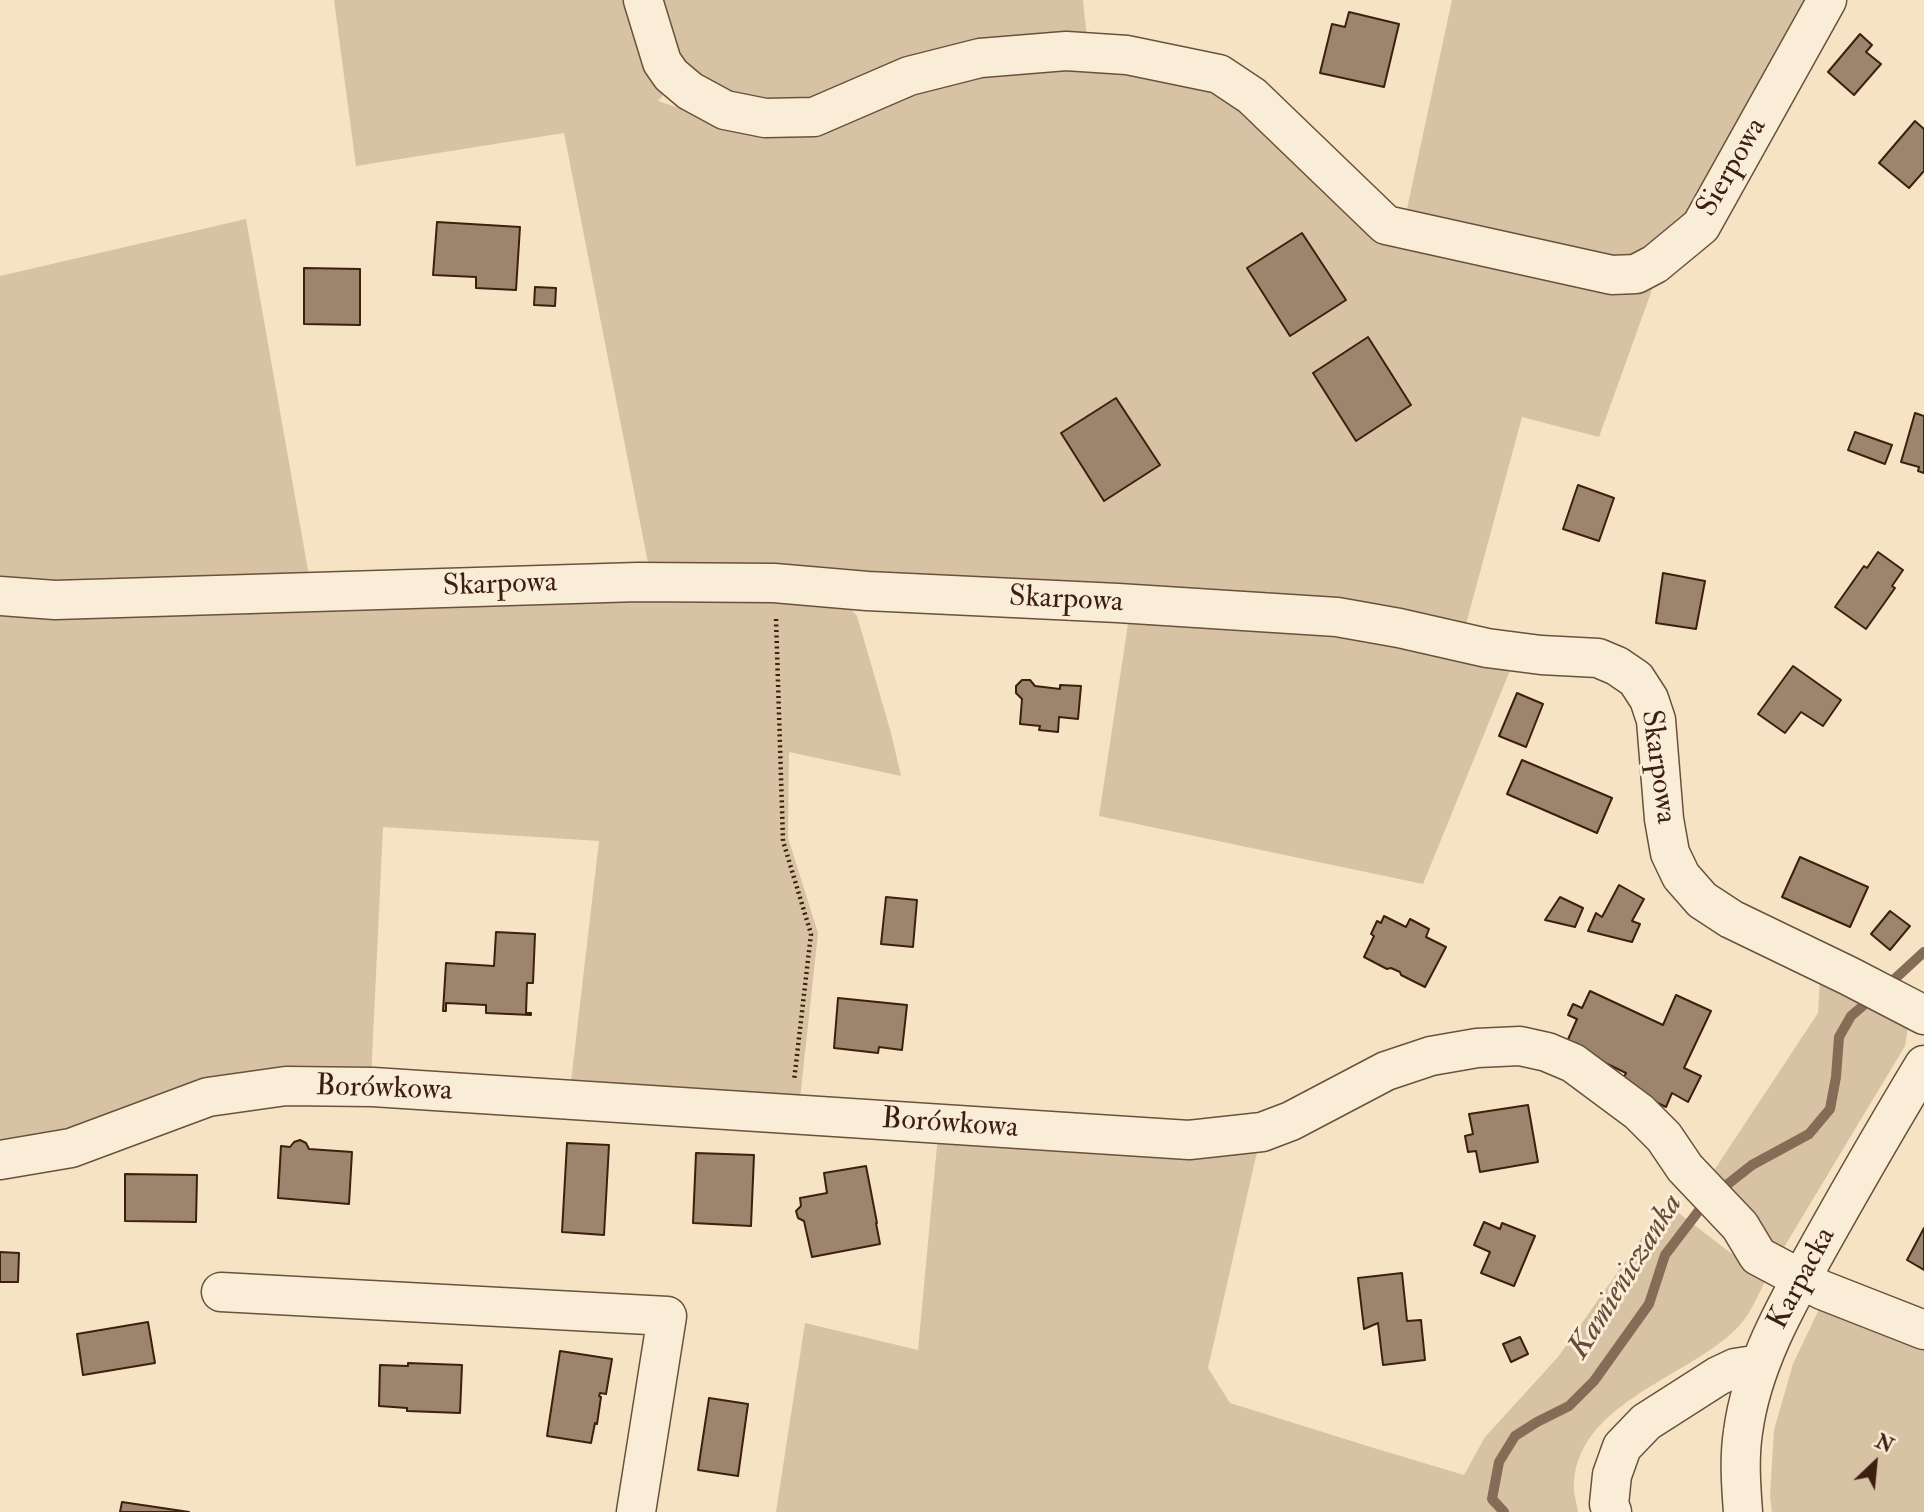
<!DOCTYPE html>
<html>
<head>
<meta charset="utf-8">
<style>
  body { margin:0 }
  #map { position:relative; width:1924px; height:1512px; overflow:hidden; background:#f6e3c3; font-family:"IM FELL Double Pica",serif }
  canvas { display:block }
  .north { position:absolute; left:1840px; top:1428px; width:70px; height:70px; -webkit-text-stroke:5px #f9edd8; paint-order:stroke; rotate:26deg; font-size:19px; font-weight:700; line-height:28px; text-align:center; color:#3d1f0f }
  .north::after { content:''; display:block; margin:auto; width:24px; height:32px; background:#3d1f0f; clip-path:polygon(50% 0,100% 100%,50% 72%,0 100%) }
</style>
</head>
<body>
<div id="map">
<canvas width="1924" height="1512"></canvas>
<div class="north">N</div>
</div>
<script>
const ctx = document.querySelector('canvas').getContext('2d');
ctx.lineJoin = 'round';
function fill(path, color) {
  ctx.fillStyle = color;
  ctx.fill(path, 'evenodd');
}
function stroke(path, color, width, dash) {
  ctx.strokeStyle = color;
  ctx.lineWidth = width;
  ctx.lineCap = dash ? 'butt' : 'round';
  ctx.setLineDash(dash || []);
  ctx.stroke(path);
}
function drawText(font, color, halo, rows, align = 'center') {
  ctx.font = font + ' "IM FELL Double Pica",serif';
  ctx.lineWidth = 6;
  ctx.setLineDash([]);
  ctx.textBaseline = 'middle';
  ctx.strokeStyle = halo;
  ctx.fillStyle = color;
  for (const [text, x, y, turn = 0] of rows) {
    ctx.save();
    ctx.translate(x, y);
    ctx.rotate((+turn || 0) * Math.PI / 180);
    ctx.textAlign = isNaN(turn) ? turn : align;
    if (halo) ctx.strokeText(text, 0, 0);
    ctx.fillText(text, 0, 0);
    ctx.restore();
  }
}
const green = new Path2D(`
  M 334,0 L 631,0 L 667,90 L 658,101 L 741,129 L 984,70 L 1085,63 L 1210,85 L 1377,229 L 1658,273 L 1599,437 L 1522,417 L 1466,624 L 648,563 L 564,133 L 356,166 Z
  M 654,0 L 1083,0 L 1087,38 L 816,106 L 763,109 L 678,68 Z
  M 1452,0 L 1820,0 L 1694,220 L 1639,264 L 1405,218 Z
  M 246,219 L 309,576 L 0,584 L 0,276 Z
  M 639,594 L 846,604 L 857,616 L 891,733 L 901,776 L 789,752 L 788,838 L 818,933 L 799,1108 L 570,1090 L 599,841 L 383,827 L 371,1079 L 0,1150 L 0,607 Z
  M 1129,617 L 1341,638 L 1511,668 L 1423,884 L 1099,816 Z
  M 1820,978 L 1908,1026 L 1905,1046 L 1780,1254 L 1700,1171 L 1715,1169 L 1818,1013 Z
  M 938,1135 L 1259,1143 L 1208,1368 L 1230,1403 L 1377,1449 L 1464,1475 L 1485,1437 L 1558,1357 L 1655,1219 L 1676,1211 L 1766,1280 C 1757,1296 1749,1318 1735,1330 C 1685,1379 1571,1405 1574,1491 C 1575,1498 1577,1505 1578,1512 L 776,1512 L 805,1323 L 918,1350 Z
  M 1822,1303 L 1924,1340 L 1924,1512 L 1772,1512 L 1770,1496 L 1774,1430 L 1793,1364 Z`);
const stream = new Path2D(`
  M 1887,986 L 1924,952
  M 1719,1191 L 1752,1165 L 1809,1134 L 1830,1109 L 1836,1077 L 1839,1037 L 1851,1016 L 1872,998
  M 1504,1512 L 1492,1499 L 1499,1462 L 1515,1436 L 1537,1422 L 1569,1406 L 1594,1381 L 1649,1304 L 1665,1255 L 1707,1200`);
const building = new Path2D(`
  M 1349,12 L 1399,24 L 1384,87 L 1320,73 L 1332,24 L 1345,27 Z
  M 1860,34 L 1872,45 L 1866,52 L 1881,64 L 1854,95 L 1828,72 Z
  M 1915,121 L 1924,129 L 1924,171 L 1909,188 L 1879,163 Z
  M 437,222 L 520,227 L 516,290 L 476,288 L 476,277 L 433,275 Z
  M 1302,233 L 1346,300 L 1290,336 L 1247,268 Z
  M 304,268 L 360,269 L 360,325 L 304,324 Z
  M 535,287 L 556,288 L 555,306 L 534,305 Z
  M 1368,337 L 1411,405 L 1356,441 L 1313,373 Z
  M 1116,398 L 1160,465 L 1104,501 L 1061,433 Z
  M 1915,413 L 1924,416 L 1924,473 L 1918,471 L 1919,467 L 1901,462 Z
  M 1855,432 L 1892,445 L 1885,464 L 1848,450 Z
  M 1578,485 L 1614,498 L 1599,541 L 1563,529 Z
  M 1878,552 L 1903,570 L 1892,586 L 1895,588 L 1866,629 L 1835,607 L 1864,566 L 1867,568 Z
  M 1663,573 L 1705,581 L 1696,629 L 1656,623 Z
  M 1793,666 L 1841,700 L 1823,726 L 1801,712 L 1785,733 L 1758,714 Z
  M 1022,680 L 1030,680 L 1035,686 L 1060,689 L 1060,685 L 1081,686 L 1078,719 L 1059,717 L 1058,732 L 1039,730 L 1040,726 L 1020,724 L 1022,699 L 1016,693 L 1016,686 Z
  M 1517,693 L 1543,704 L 1526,747 L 1499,736 Z
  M 1522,760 L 1612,798 L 1597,833 L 1507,794 Z
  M 1800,857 L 1868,887 L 1850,927 L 1782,897 Z
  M 1619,885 L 1644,899 L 1632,921 L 1640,924 L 1632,942 L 1588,931 L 1596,913 L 1602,917 Z
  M 886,897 L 917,900 L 913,947 L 881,944 Z
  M 1560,897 L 1583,908 L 1575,927 L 1545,920 Z
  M 1890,911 L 1910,926 L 1890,950 L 1871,934 Z
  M 1384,916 L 1406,927 L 1410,919 L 1429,929 L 1426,937 L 1446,947 L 1425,987 L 1401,975 L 1400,972 L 1391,968 L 1387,969 L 1364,957 L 1374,936 L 1371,934 L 1377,921 L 1381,923 Z
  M 496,932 L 535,934 L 533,983 L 527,983 L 526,1013 L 531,1013 L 531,1015 L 486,1013 L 486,1005 L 446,1003 L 446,1011 L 443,1011 L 446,963 L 494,966 Z
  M 1590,991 L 1663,1025 L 1676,995 L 1711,1011 L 1684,1068 L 1701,1076 L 1688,1102 L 1672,1093 L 1666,1107 L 1620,1085 L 1626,1073 L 1566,1044 L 1577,1019 L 1568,1015 L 1573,1004 L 1582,1008 Z
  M 838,998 L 907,1005 L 902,1050 L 879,1047 L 878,1053 L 834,1048 Z
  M 1528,1105 L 1538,1162 L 1480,1172 L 1476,1151 L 1468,1152 L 1465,1136 L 1473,1134 L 1469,1114 Z
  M 300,1140 L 306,1143 L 309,1149 L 352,1152 L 349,1204 L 278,1198 L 281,1146 L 290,1147 L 294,1142 Z
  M 567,1143 L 609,1145 L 604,1235 L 562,1232 Z
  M 696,1153 L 754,1155 L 751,1226 L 693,1223 Z
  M 866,1166 L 877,1223 L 876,1223 L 880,1244 L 812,1257 L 804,1221 L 798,1218 L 796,1211 L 801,1206 L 800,1198 L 827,1193 L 824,1173 Z
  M 125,1174 L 197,1175 L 196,1222 L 125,1221 Z
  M 1484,1222 L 1500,1229 L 1502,1223 L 1535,1236 L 1514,1286 L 1481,1273 L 1490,1252 L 1474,1245 Z
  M 1924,1228 L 1924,1270 L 1907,1260 Z
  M 0,1252 L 19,1253 L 18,1282 L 0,1282 Z
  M 1402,1273 L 1407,1321 L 1421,1320 L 1425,1360 L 1383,1365 L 1378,1323 L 1364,1329 L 1358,1278 Z
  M 148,1322 L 155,1363 L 83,1375 L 77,1334 Z
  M 1520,1337 L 1528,1354 L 1511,1362 L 1503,1344 Z
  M 560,1351 L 612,1359 L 606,1394 L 600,1393 L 599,1396 L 601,1397 L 597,1424 L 595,1423 L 591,1443 L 547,1436 Z
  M 408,1363 L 462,1365 L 460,1413 L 407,1411 L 407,1408 L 379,1406 L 380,1365 L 408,1366 Z
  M 709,1398 L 748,1404 L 738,1476 L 698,1470 Z
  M 122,1502 L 189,1512 L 120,1512 Z`);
const path = new Path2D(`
  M 776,619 L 783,841 L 811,934 L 794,1081`);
const minor = new Path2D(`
  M 643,0 L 662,62 L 671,75 L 690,91 L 725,110 L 765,118 L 814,117 L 909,76 L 980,58 L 1066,51 L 1127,55 L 1219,74 L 1252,96 L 1386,225 L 1612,275 L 1636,274 L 1655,264 L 1701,226 L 1827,0
  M 0,596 L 55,600 L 638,582 L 774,583 L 867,591 L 1118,603 L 1337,617 L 1399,628 L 1487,648 L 1541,655 L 1598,658 L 1617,666 L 1636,679 L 1649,699 L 1656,720 L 1664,819 L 1670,853 L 1681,876 L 1702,900 L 1731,919 L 1849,976 L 1924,1015
  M 0,1160 L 71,1148 L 208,1097 L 286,1086 L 373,1087 L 1189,1140 L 1262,1132 L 1291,1121 L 1386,1071 L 1431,1056 L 1477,1048 L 1520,1046 L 1547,1052 L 1573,1063 L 1639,1112 L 1664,1137 L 1685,1168 L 1740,1226 L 1758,1256 L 1822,1290 L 1924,1330
  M 221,1292 L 667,1316 L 636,1512
  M 1612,1512 L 1609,1504 L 1612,1475 L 1622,1447 L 1646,1422 L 1718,1376 L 1735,1368 L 1760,1364
  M 1743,1512 C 1741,1486 1739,1458 1743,1432 C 1752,1363 1789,1300 1822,1241 C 1855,1182 1889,1123 1924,1065`);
const streetNames = [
  ["Sierpowa",1733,168,-60],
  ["Skarpowa",500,586,-2],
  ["Skarpowa",1066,601,3],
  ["Skarpowa",1657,767,82],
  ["Borówkowa",384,1090,2],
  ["Borówkowa",950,1125,4],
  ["Karpacka",1803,1279,-62]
];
const waterNames = [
  ["Kamieniczanka",1627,1277,-58]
];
fill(green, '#d7c2a4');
stroke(stream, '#866c56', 10);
fill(building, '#9d856d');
stroke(building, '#3d1f0f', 2);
stroke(minor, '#6b503c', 41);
stroke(path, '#3d1f0f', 4.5, [2, 3.5]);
stroke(minor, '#f9edd8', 38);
drawText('30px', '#3d1f0f', '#f9edd8', streetNames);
drawText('italic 32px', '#684c39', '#f9edd8', waterNames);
</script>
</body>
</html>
